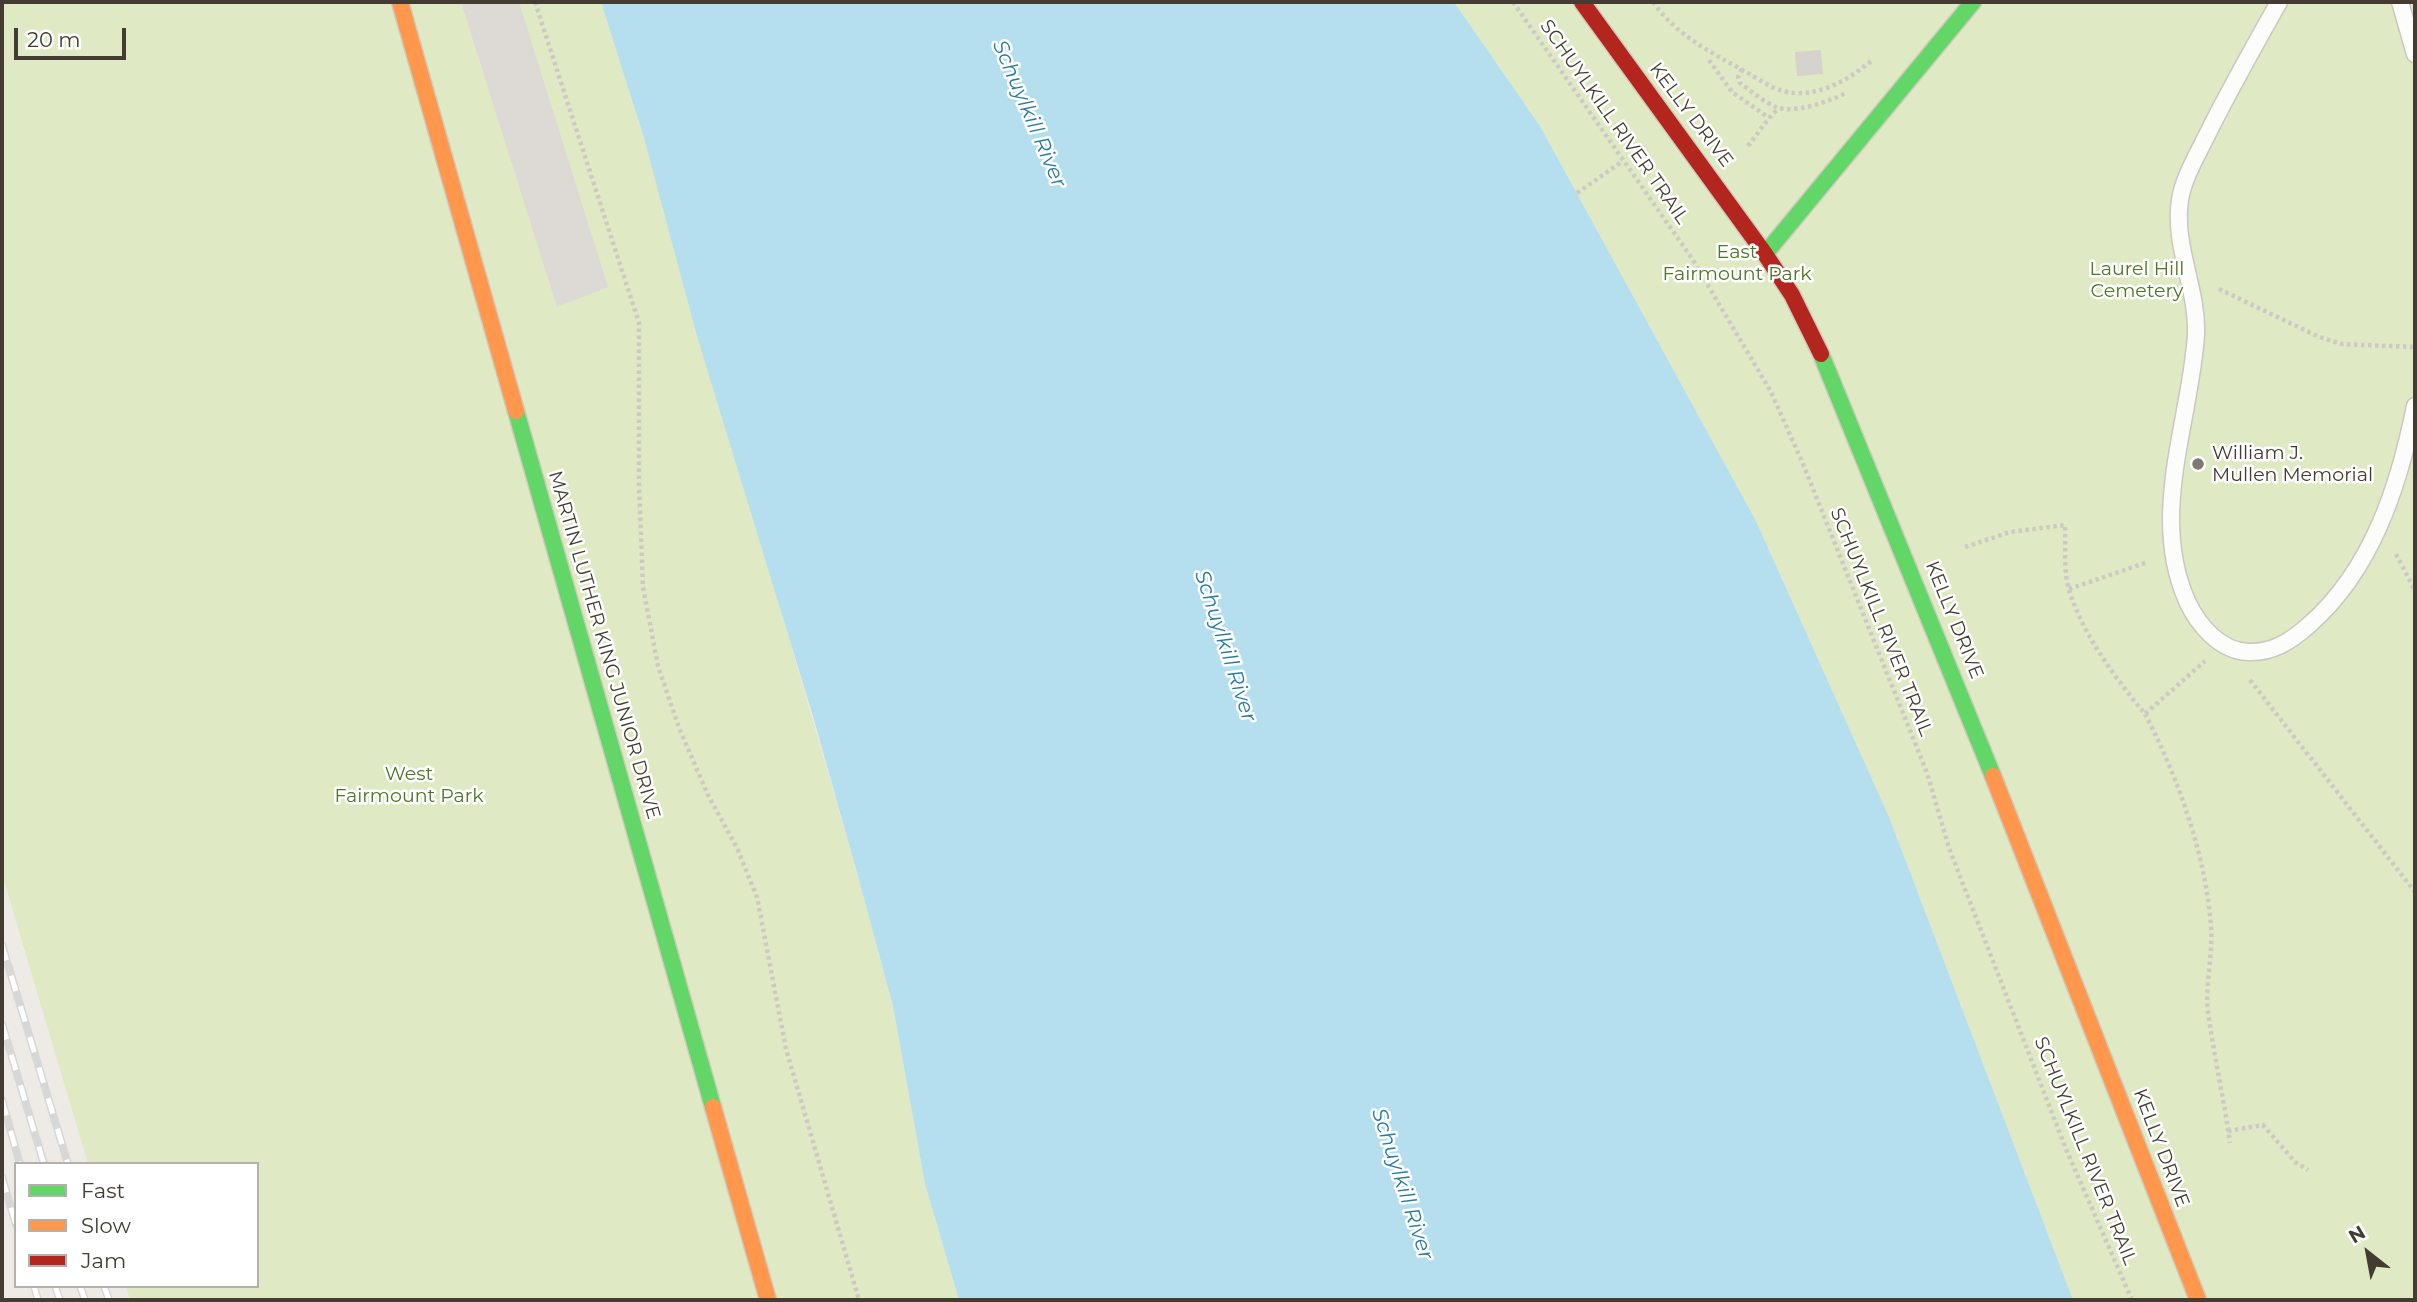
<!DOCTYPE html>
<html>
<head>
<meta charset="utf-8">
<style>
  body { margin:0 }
  #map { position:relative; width:2417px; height:1302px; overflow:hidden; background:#eeebe6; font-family:Montserrat,sans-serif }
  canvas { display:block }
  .frame { position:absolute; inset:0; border:4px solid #443c33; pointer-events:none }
  .legend { position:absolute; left:14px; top:1162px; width:245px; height:126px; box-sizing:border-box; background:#fff; border:2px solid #b4b1ad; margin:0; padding:9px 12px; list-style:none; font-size:21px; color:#443c33 }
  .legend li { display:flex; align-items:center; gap:14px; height:35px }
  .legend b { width:35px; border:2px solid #b4b1ad }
  .north { position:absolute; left:2333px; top:1218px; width:70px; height:70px; -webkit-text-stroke:5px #fff; paint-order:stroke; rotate:329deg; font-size:19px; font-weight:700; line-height:28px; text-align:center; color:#443c33 }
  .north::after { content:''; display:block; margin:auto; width:24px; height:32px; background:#443c33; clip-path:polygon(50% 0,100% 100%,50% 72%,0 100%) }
  .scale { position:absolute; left:14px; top:28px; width:112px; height:32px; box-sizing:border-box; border:4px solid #443c33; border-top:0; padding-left:9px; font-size:21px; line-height:24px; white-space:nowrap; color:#443c33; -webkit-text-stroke:5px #fff; paint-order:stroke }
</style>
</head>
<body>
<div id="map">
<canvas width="2417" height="1302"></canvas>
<div class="frame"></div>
<ul class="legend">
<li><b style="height:9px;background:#63d668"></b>Fast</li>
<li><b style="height:9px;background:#ff974d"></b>Slow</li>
<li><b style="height:9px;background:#b3261e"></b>Jam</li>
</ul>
<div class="north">N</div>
<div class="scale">20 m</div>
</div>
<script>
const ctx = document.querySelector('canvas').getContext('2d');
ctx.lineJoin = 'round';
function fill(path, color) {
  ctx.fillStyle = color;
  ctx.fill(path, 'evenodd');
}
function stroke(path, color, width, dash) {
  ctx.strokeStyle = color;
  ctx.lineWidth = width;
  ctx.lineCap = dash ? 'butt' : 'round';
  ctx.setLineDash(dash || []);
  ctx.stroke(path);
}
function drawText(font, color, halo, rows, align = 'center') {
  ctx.font = font + ' Montserrat,sans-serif';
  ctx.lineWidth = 5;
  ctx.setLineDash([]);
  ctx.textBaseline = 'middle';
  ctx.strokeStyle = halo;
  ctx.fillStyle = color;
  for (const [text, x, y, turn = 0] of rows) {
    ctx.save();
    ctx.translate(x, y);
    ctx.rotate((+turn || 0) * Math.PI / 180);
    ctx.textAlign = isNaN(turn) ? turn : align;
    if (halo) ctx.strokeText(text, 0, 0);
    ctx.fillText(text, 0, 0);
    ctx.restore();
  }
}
const green = new Path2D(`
  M 2,2 L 601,2 L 644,138 L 856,869 L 893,1006 L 925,1184 L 959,1300 L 130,1300 L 126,1286 L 257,1286 L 257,1164 L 88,1164 L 2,874 Z
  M 1454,2 L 2415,2 L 2415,1300 L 2073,1300 L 1889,817 L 1756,521 L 1540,126 Z`);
const parking = new Path2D(`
  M 461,2 L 519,2 L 608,287 L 557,307 Z`);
const water = new Path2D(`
  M 601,2 L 1454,2 L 1540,126 L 1756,521 L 1889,817 L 2073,1300 L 959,1300 L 925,1184 L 893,1006 L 856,869 L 812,713 L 697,336 L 644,138 Z`);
const building = new Path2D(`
  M 1820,51 L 1822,73 L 1798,75 L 1796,53 Z`);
const path = new Path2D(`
  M 535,2 L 639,323 L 639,484 L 643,587 L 658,666 L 679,728 L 708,795 L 737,848 L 757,897 L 786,1049 L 859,1300
  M 1513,2 L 1693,260 L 1771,392 L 1803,464 L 1927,773 L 1949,848 L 2066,1149 L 2132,1300
  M 1653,2 C 1677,36 1712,53 1748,73 C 1760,80 1772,89 1787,92 C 1817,98 1849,80 1871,61
  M 1709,60 L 1732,92 L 1769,118
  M 1742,69 L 1738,77 L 1740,83 C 1751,91 1766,104 1779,108 C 1797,113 1830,101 1846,93
  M 1748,146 L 1769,118 L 1779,108
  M 1577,193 L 1623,161
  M 2219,289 L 2317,336 L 2341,344 L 2415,347
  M 1965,547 L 2010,532 L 2065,525 C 2066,546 2063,569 2069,590 C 2084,637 2115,677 2145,714 L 2205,661
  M 2396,554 L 2415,591
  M 2069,589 L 2148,562
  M 2250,680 L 2415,892
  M 2145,714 C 2178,777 2206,856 2211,927 C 2213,955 2205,984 2208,1012 C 2214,1056 2224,1099 2230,1143
  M 2228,1131 L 2263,1125 L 2295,1162 L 2308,1170`);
const lane = new Path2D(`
  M 2279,2 C 2253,48 2227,94 2204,141 C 2195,159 2183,180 2180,200 C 2173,246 2198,289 2196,335 C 2190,423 2149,515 2187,601 C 2198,625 2220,651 2248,652 C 2273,653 2291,641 2309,625 C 2372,570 2399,486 2415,406
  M 2400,2 L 2415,54`);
const fast = new Path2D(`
  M 1765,254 L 1973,2
  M 1821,354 L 1993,776
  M 516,411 L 713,1107`);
const slow = new Path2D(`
  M 400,2 L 516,411
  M 1993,776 L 2198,1300
  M 713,1107 L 768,1300`);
const jam = new Path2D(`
  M 1582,2 L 1765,254 L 1792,295 L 1821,354`);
const rail = new Path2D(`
  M 2,945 L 68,1164
  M 2,1024 L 44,1164
  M 2,1100 L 20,1164
  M 2,1177 L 16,1225
  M 34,1286 L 38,1300
  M 55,1286 L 60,1300
  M 80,1286 L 85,1300
  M 104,1286 L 109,1300`);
const markers = [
  [2198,464,7,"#807972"]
];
const streetNames = [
  ["KELLY DRIVE",1691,115,53],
  ["SCHUYLKILL RIVER TRAIL",1614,122,55],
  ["KELLY DRIVE",1954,620,68],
  ["SCHUYLKILL RIVER TRAIL",1881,622,68],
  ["MARTIN LUTHER KING JUNIOR DRIVE",604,645,74],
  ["KELLY DRIVE",2161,1148,69],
  ["SCHUYLKILL RIVER TRAIL",2085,1151,68]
];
const parkNames = [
  ["East",1737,252],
  ["Fairmount Park",1737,274],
  ["Laurel Hill",2137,269],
  ["Cemetery",2137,291],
  ["West",409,774],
  ["Fairmount Park",409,796]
];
const poiNames = [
  ["William J.",2212,453],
  ["Mullen Memorial",2212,475]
];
const waterNames = [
  ["Schuylkill River",1029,114,67],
  ["Schuylkill River",1225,646,72],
  ["Schuylkill River",1402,1184,72]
];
fill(green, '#dfeac4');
fill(parking, '#dddad6');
fill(water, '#b5deee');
fill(building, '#d6d2cd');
stroke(building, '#d6d2cc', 2);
stroke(lane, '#cbc7c2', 19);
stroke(fast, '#cfc9be', 19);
stroke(slow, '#cfc9be', 19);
stroke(jam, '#cfc9be', 19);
stroke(path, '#cdcac6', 4.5, [3.5, 3.5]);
stroke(lane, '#fcfcfb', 16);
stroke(fast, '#63d668', 16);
stroke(slow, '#ff974d', 16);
stroke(jam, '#b3261e', 16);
stroke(rail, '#d8d7d7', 8);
stroke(rail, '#fff', 5, [16]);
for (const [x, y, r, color] of markers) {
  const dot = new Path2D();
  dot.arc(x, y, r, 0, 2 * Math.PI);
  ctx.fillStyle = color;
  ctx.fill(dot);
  stroke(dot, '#fff', 2.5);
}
drawText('19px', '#443c33', '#fff', streetNames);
drawText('19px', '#4d7725', '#fff', parkNames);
drawText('19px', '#443c33', '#fff', poiNames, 'left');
drawText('italic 21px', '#277ba3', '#fff', waterNames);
</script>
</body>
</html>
